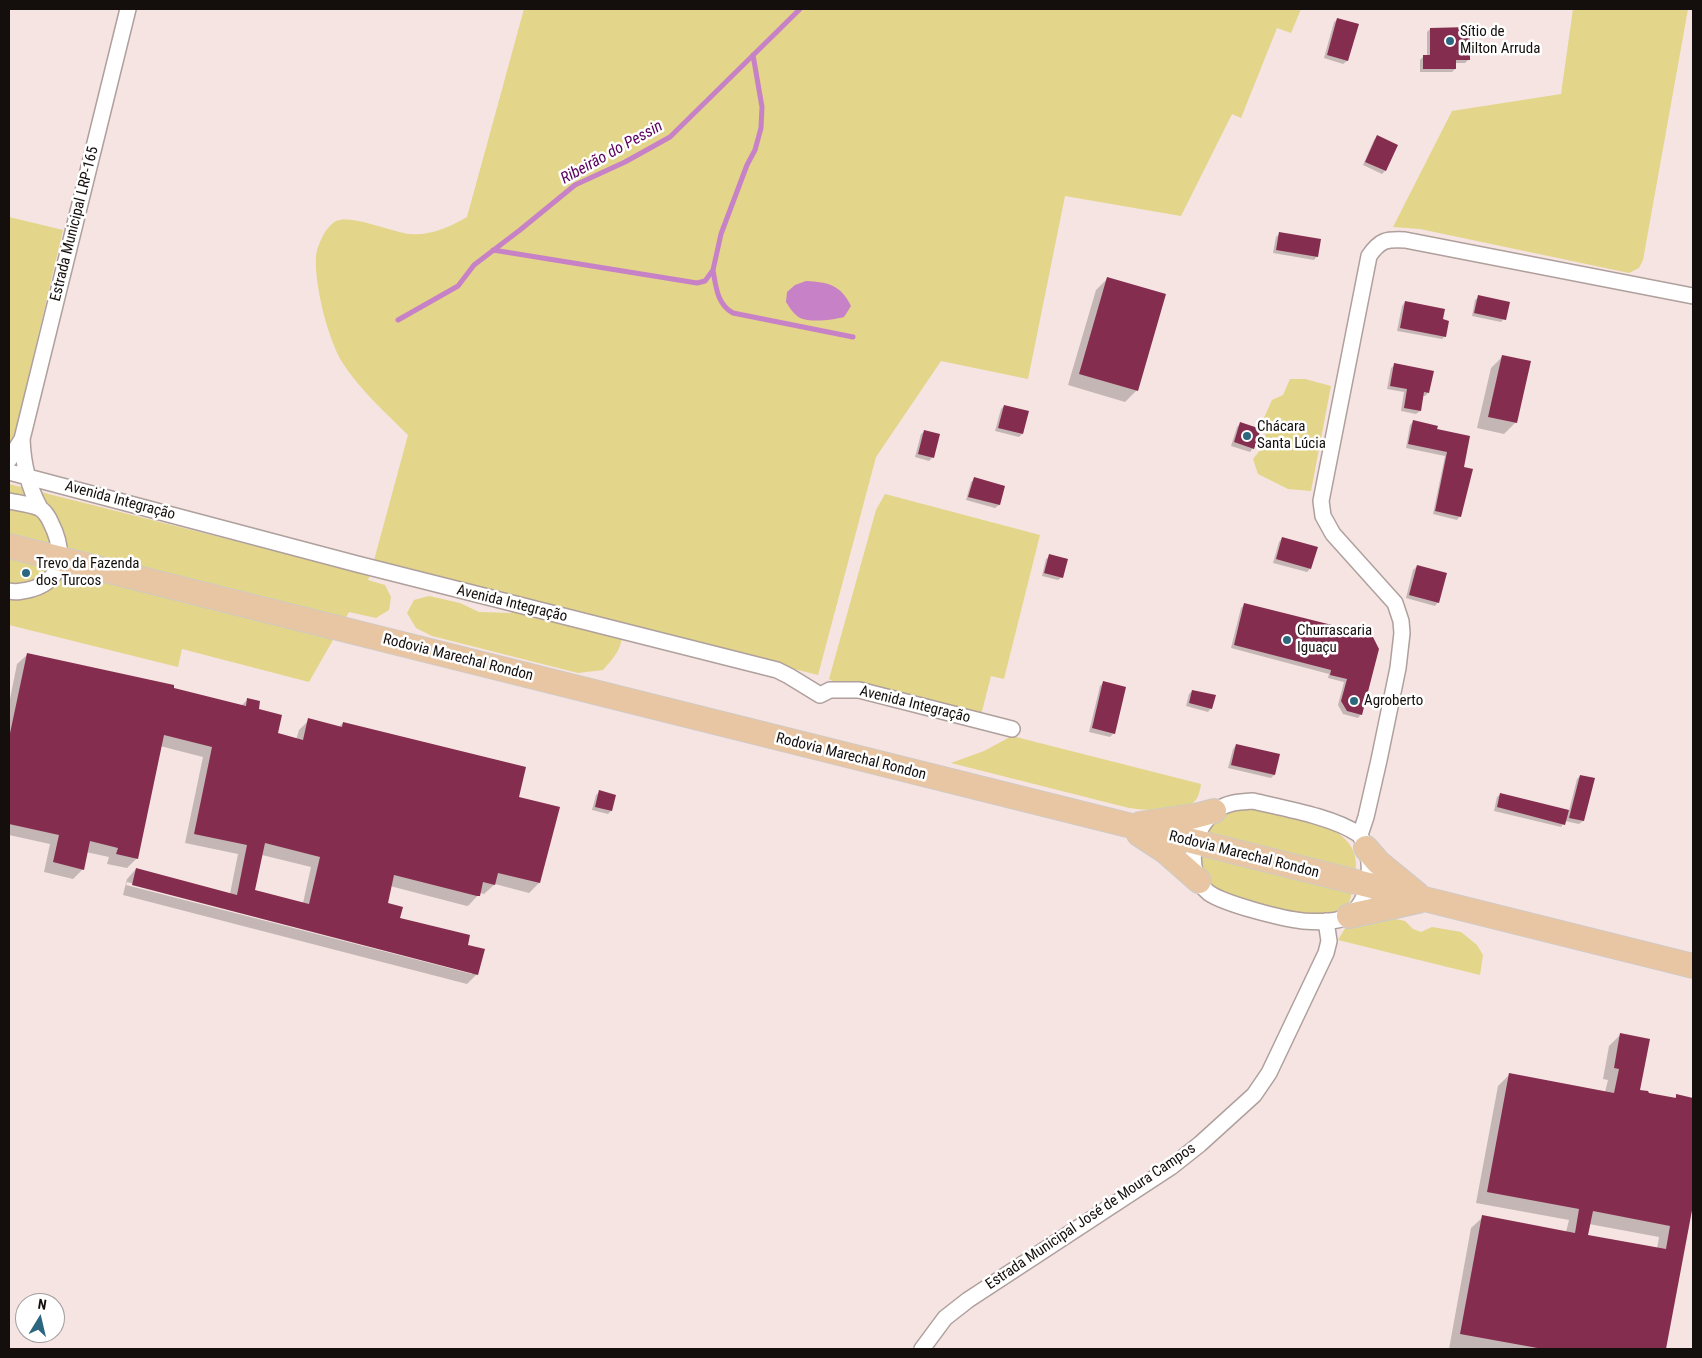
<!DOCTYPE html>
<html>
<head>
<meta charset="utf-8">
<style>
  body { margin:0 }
  #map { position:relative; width:1702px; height:1358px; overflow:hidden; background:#f5e4e1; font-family:"Roboto Condensed",sans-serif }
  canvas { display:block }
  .frame { position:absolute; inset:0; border:10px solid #140f0d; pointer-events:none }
  .north { position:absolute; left:15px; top:1293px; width:50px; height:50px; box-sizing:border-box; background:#fff; border:1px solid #a19f9e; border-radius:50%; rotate:9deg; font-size:14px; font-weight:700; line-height:20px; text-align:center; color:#140f0d }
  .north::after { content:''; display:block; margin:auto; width:18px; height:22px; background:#2c677f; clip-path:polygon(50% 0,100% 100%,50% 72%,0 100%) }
</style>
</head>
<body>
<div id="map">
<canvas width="1702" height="1358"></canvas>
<div class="frame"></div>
<div class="north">N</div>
</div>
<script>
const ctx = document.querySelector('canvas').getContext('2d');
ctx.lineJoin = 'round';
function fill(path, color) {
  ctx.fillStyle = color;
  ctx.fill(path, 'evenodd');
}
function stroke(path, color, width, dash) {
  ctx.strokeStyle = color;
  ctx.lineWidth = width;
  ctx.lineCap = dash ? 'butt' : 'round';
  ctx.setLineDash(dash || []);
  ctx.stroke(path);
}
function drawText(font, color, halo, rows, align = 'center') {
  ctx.font = font + ' "Roboto Condensed",sans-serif';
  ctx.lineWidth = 5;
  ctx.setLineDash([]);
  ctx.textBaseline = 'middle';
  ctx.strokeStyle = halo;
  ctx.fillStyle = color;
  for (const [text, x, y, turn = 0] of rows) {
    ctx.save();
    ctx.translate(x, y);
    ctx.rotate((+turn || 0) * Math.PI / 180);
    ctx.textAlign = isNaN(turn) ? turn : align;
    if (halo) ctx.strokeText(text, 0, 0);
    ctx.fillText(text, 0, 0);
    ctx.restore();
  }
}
const green = new Path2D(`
  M 524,9 L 1301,9 L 1291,33 L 1277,28 L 1241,118 L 1232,114 L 1181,216 L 1065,196 L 1028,379 L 941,361 L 876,457 L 818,675 L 622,626 L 624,629 C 620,651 617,654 603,670 L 578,673 L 432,636 L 416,628 L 407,613 L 414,600 L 429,596 L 460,603 L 479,612 L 511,613 L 518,600 L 373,564 L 408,435 C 385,412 360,390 342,362 C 328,339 314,284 316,256 C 317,248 321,239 325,232 C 328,228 332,223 336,221 C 351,214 392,232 410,234 C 430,236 450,227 467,217 Z
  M 1573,9 L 1688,9 L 1643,260 L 1639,268 L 1629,273 L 1420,229 L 1393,227 L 1452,111 L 1561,94 Z
  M 9,217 L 63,230 L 15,434 L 9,444 Z
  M 1290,379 L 1305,379 L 1331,386 L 1311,491 L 1288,489 L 1258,474 L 1253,459 L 1266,443 L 1263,420 L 1272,400 L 1283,395 Z
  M 9,484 L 370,575 L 368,580 L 385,585 L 391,597 L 389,610 L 376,618 L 349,612 L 309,682 L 182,649 L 178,667 L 9,625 Z
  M 885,494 L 1040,535 L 1004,679 L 991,676 L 981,715 L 841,685 L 829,679 L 876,510 Z
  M 1012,736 L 1201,784 C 1200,790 1199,797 1194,802 C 1183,814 1144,810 1129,808 L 951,763 L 984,751 Z
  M 1252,808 C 1273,813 1323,822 1339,834 C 1357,848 1358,861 1354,881 C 1352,888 1352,894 1350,900 C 1344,917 1322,919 1307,916 C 1276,909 1239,907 1213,887 C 1197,875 1201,860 1205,843 C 1207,837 1207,829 1211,825 C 1222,812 1236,809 1252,808 Z
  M 1382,916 L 1405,921 L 1413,929 L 1421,932 L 1432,927 L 1461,932 L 1477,945 L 1483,955 L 1480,975 L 1338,940 L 1347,925 Z`);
const water = new Path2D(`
  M 806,281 C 828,282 841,285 851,306 L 844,317 C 833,320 814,322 803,319 C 795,317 790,308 786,302 L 787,292 L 795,285 Z`);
const shadow = new Path2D(`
  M 1338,19 L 1358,24 L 1347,61 L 1343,64 L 1324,58 L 1334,22 Z
  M 1430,29 L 1469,59 L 1465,63 L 1455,63 L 1455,69 L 1452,72 L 1420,72 L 1420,60 L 1424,56 L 1427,56 L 1427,32 Z
  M 1377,136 L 1385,171 L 1382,174 L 1363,165 L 1374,140 Z
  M 1279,234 L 1317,256 L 1314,260 L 1273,253 L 1276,237 Z
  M 1107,279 L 1137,390 L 1125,402 L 1068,385 L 1096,290 Z
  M 1479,297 L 1504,319 L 1501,322 L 1472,316 L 1475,300 Z
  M 1405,302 L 1441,320 L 1445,336 L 1442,339 L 1397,331 L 1402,306 Z
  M 1503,356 L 1516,422 L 1504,434 L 1477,428 L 1491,368 Z
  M 1395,365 L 1428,393 L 1425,396 L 1422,396 L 1420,411 L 1416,414 L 1401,411 L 1404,392 L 1387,389 L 1391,368 Z
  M 1004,406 L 1022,434 L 1019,437 L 995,431 L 1001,409 Z
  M 1413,422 L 1436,430 L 1462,468 L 1460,516 L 1457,520 L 1433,514 L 1445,456 L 1406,448 L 1410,425 Z
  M 1240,424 L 1253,448 L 1250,452 L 1231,446 L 1237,427 Z
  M 925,431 L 932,458 L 929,461 L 915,457 L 921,434 Z
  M 974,479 L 1004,486 L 999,505 L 995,508 L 966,500 L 971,482 Z
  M 1282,538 L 1310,569 L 1307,572 L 1273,563 L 1279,542 Z
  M 1050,556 L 1062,577 L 1058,580 L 1042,576 L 1046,559 Z
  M 1417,566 L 1438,602 L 1435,606 L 1406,598 L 1413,570 Z
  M 1245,604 L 1371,637 L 1361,714 L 1358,718 L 1343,714 L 1338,705 L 1344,682 L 1328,678 L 1329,674 L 1231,648 L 1241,608 Z
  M 27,655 L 241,706 L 248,699 L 277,734 L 296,740 L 299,730 L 309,720 L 339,727 L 343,723 L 517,798 L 539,883 L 529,893 L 495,884 L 484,894 L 480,893 L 469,905 L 467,906 L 390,886 L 386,904 L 399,919 L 467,946 L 477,974 L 467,984 L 123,895 L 127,879 L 136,869 L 230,894 L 238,854 L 185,843 L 203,757 L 160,746 L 137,858 L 127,868 L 107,864 L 109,857 L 86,852 L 83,869 L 73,879 L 44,872 L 50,844 L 9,835 L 9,704 L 17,664 ZM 262,855 L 311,867 L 303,903 L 253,891 ZM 127,882 L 472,972 L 472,974 L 126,885 Z
  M 1103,683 L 1114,733 L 1110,737 L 1089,732 L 1100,686 Z
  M 1192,691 L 1211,708 L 1208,712 L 1186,706 L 1189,694 Z
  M 1236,745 L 1279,755 L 1274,775 L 1271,778 L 1228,768 L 1233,749 Z
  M 1580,776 L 1593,779 L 1583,821 L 1579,824 L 1565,821 L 1561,827 L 1494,811 L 1497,797 L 1501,794 L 1569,811 L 1577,779 Z
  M 599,792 L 615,796 L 611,811 L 608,814 L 592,810 L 596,795 Z
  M 1621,1034 L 1639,1091 L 1673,1099 L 1677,1096 L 1693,1099 L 1693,1198 L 1665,1349 L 1449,1349 L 1471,1228 L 1483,1217 L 1566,1232 L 1569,1220 L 1476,1203 L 1498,1086 L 1509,1075 L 1605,1092 L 1608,1080 L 1603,1079 L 1609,1046 ZM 1589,1224 L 1659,1237 L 1657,1249 L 1587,1236 Z`);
const stream = new Path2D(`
  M 493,250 L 697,283 L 705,281 L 713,270 L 721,234 L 747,165 L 755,150 L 761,128 L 762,107 L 753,55
  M 713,270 C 716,287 717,304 733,313 L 853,337
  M 398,320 L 458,286 L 474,265 L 520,230 L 575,185 L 625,162 L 670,137 L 800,9`);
const building = new Path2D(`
  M 1337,18 L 1359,24 L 1348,61 L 1327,55 Z
  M 1470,27 L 1470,60 L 1456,60 L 1456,69 L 1423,69 L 1423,55 L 1430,55 L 1430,28 Z
  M 1377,135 L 1398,145 L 1386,171 L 1365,162 Z
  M 1279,232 L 1321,239 L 1318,257 L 1276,250 Z
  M 1107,277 L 1166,294 L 1138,391 L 1079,374 Z
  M 1478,295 L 1510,302 L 1506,320 L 1474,313 Z
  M 1405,301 L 1445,309 L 1443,319 L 1449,321 L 1446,337 L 1400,328 Z
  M 1502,355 L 1531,361 L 1517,423 L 1488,417 Z
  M 1394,363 L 1434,371 L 1429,393 L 1424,392 L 1421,411 L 1404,408 L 1407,389 L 1390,386 Z
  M 1004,405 L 1029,411 L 1023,434 L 998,428 Z
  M 1413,420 L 1438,426 L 1437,429 L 1470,436 L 1464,467 L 1473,469 L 1461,517 L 1435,511 L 1447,452 L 1408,444 Z
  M 1240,422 L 1261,429 L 1254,449 L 1234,442 Z
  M 924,430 L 940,434 L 934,458 L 918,454 Z
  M 974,477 L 1005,486 L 1000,505 L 968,497 Z
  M 1282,537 L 1318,547 L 1311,569 L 1276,559 Z
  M 1049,554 L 1068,559 L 1063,578 L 1044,573 Z
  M 1417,565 L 1447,573 L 1439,603 L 1409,595 Z
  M 1244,603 L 1372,635 L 1379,649 L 1362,715 L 1347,711 L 1341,701 L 1347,679 L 1330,675 L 1331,670 L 1234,645 Z
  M 27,653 L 174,685 L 174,688 L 246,706 L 247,698 L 260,701 L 259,709 L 282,715 L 278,733 L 303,740 L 308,718 L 342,727 L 343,722 L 526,767 L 519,797 L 560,807 L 540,883 L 498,873 L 495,885 L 483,882 L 480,896 L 477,896 L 394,875 L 388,903 L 403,907 L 400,918 L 470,935 L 468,945 L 485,949 L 478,975 L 132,885 L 136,868 L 237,895 L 247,845 L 194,834 L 212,747 L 164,735 L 138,859 L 116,854 L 118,848 L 90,841 L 84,870 L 53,862 L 59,835 L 9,824 L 9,738 ZM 265,843 L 320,857 L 309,904 L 255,890 Z
  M 1103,681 L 1126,687 L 1115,734 L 1092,728 Z
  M 1192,690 L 1216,695 L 1212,709 L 1189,703 Z
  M 1236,744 L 1280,754 L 1275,775 L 1231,765 Z
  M 1580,775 L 1595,778 L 1584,821 L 1569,818 Z
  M 599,790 L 616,795 L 612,811 L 595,807 Z
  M 1500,793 L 1569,810 L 1565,825 L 1497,807 Z
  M 1620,1033 L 1650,1039 L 1640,1090 L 1648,1091 L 1649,1093 L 1676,1098 L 1676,1094 L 1693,1098 L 1693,1205 L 1666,1349 L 1543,1349 L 1460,1334 L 1482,1215 L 1575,1233 L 1579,1209 L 1487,1192 L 1509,1073 L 1614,1093 L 1619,1069 L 1614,1068 ZM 1593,1211 L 1670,1226 L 1666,1249 L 1588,1235 Z`);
const street = new Path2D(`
  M 9,460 L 22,439
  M 9,472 L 357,564 L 777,670 L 789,676 L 820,695 L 830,690 L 859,690 L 1012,729
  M 9,501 C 18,503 30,504 39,508 C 44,510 49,518 51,523 C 64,549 65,579 32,589 C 24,591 17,593 9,591
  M 40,508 C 28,486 23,465 22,439 L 128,9
  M 1253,801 C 1282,808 1334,817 1358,834 C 1361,836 1362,840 1364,843 C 1374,865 1370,902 1348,916 C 1336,923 1317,922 1303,921 C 1283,919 1225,904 1209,893 C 1183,873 1192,827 1217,810 C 1228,802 1240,802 1253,801 Z
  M 1360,835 L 1366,817 L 1379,760 L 1398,668 L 1402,633 L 1401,621 L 1395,603 L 1333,534 L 1323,516 L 1321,501 L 1369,256 C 1380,240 1386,239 1405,240 L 1693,296
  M 922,1349 L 945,1318 L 968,1300 L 1171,1167 L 1200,1144 L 1254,1095 L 1269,1073 L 1326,953 L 1329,941 L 1326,921`);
const primary = new Path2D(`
  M 9,546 L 1693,966
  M 1140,824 L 1195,816 L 1214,811
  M 1139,834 L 1165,851 L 1199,881
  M 1366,848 L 1378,862 L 1417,894
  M 1349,916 L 1418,901`);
const markers = [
  [1450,41,5,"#2c677f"],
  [1247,436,5,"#2c677f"],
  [26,573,5,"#2c677f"],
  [1287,640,5,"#2c677f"],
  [1354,701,5,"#2c677f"]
];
const poiNames = [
  ["Sítio de",1460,32],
  ["Milton Arruda",1460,49],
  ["Chácara",1257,427],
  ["Santa Lúcia",1257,444],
  ["Trevo da Fazenda",36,564],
  ["dos Turcos",36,581],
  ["Churrascaria",1297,631],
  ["Iguaçu",1297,648],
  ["Agroberto",1364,701]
];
const streetNames = [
  ["Estrada Municipal LRP-165",75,224,-76],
  ["Avenida Integração",120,501,15],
  ["Avenida Integração",512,604,14],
  ["Rodovia Marechal Rondon",458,658,14],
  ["Avenida Integração",915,705,14],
  ["Rodovia Marechal Rondon",851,757,14],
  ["Rodovia Marechal Rondon",1244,855,14],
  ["Estrada Municipal José de Moura Campos",1091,1217,-34]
];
const waterNames = [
  ["Ribeirão do Pessin",612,153,-29]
];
fill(green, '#e3d589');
fill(water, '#c781c6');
fill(shadow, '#0003');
stroke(stream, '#c781c6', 5);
fill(building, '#852d4f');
stroke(street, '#afa09d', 18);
stroke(primary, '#cbcaca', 26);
stroke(street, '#fff', 15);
stroke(primary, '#e8c6a3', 24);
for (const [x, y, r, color] of markers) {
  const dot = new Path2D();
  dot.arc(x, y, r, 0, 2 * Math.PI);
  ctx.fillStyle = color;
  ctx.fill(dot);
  stroke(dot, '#fff', 2);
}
drawText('15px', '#140f0d', '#fff', poiNames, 'left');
drawText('15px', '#140f0d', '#fff', streetNames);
drawText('italic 16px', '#59005c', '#fff', waterNames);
</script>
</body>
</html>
